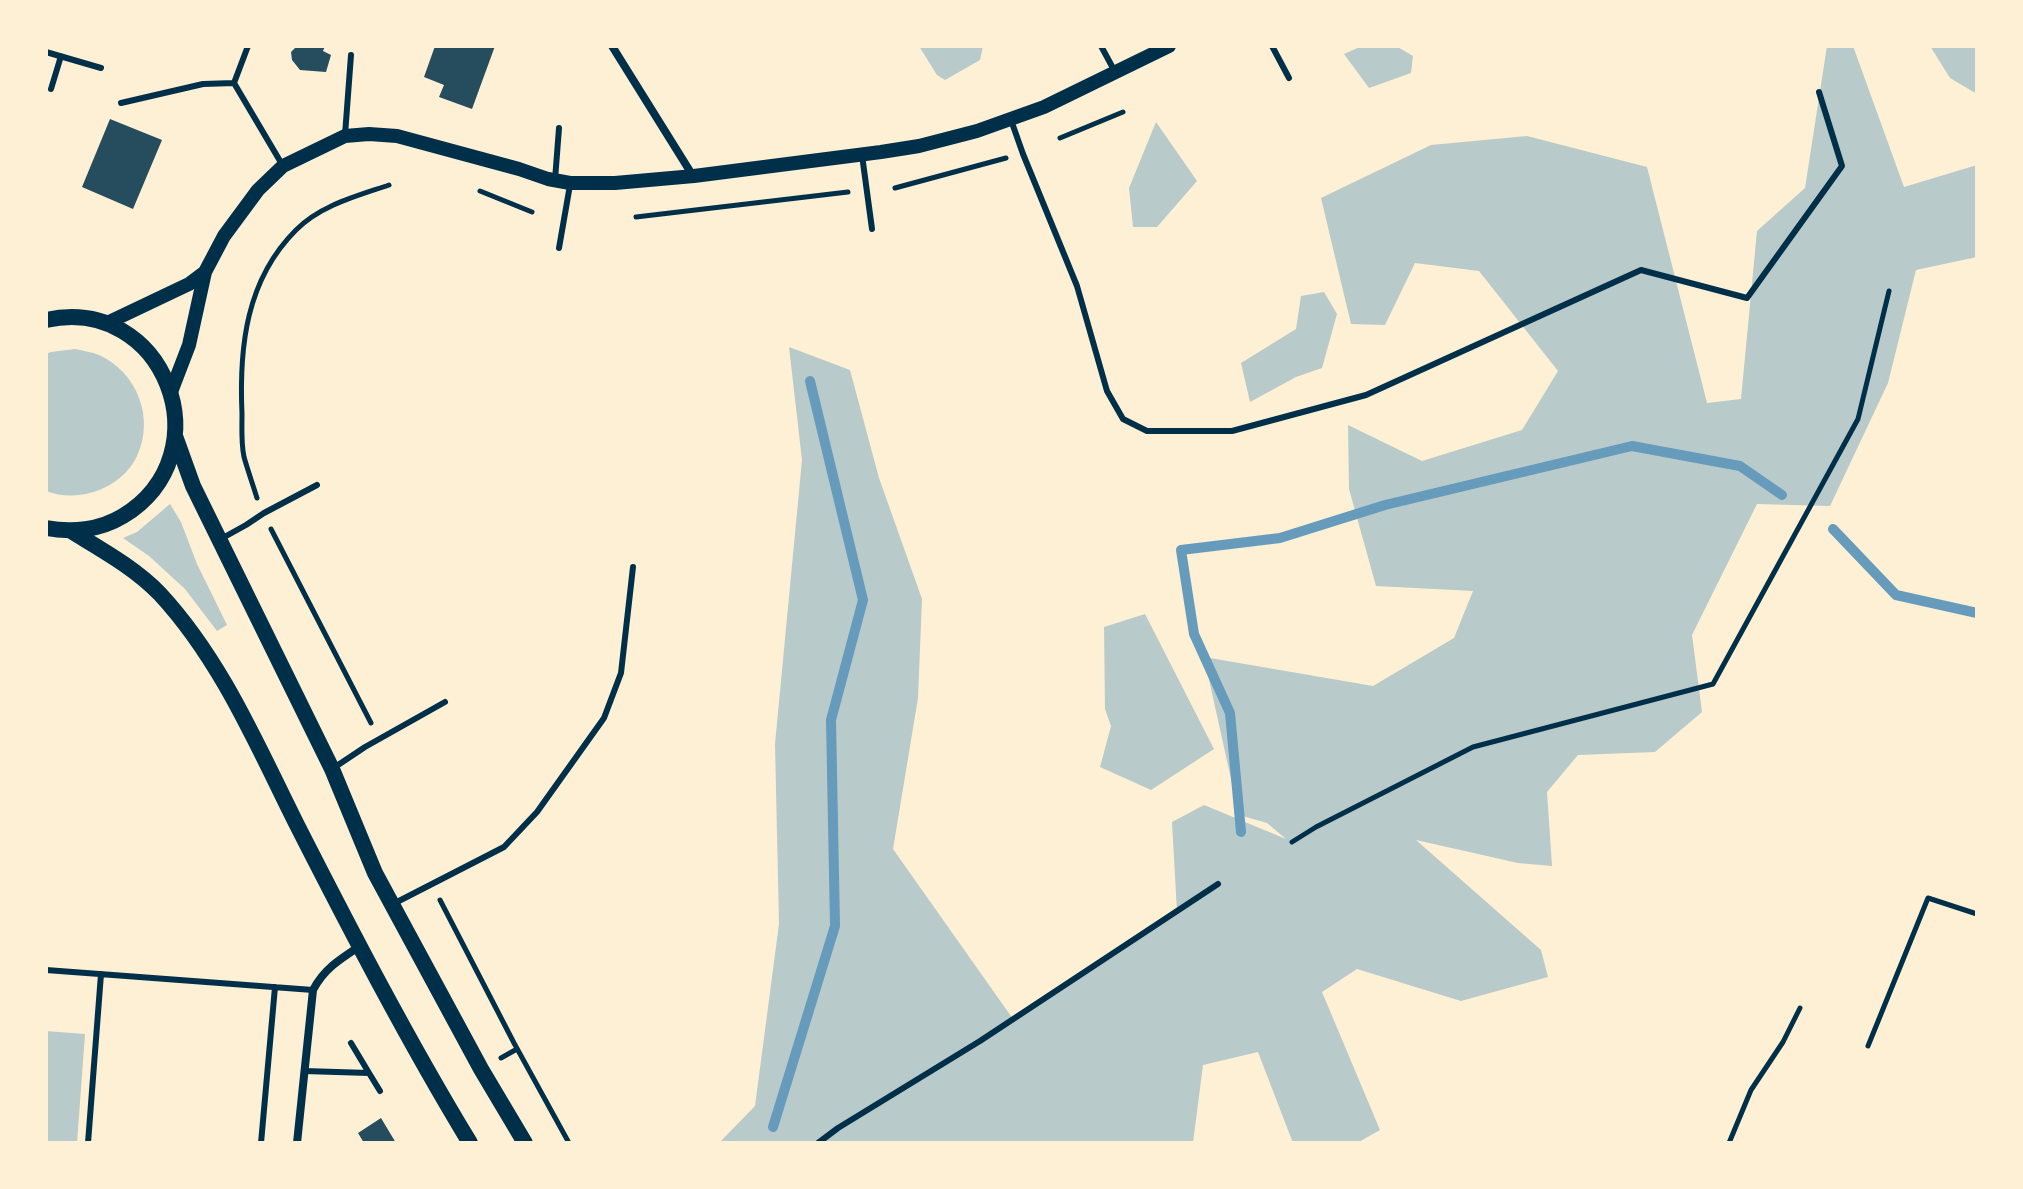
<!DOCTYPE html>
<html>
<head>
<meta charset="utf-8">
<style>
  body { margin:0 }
  #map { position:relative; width:2023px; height:1189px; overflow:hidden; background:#fdf0d5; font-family:Manrope,sans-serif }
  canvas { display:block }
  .frame { position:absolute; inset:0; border:48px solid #fdf0d5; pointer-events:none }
</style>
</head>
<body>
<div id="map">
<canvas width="2023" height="1189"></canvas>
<div class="frame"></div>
</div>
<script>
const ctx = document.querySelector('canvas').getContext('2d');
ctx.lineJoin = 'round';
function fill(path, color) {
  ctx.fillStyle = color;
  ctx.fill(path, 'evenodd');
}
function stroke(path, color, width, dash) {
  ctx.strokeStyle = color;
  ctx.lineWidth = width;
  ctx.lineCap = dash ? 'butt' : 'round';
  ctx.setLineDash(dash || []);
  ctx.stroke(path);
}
const green = new Path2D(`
  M 919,46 L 983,46 L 980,60 L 945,80 L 937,75 Z
  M 1362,46 L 1396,46 L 1413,56 L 1411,73 L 1369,88 L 1344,54 Z
  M 1827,46 L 1853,46 L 1904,187 L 1977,165 L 1977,257 L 1916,270 L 1888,383 L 1830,506 L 1757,504 L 1692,635 L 1702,712 L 1655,752 L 1578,755 L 1547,792 L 1552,866 L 1518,863 L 1416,840 L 1541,950 L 1548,977 L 1461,1001 L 1357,969 L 1322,992 L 1380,1130 L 1357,1143 L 1293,1143 L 1258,1052 L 1203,1065 L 1193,1143 L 719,1143 L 755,1106 L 779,924 L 775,744 L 802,460 L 789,347 L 850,370 L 879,478 L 922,599 L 918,698 L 893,849 L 1013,1019 L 1177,912 L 1172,822 L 1204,805 L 1286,839 L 1267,823 L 1239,815 L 1204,657 L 1373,686 L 1454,638 L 1473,591 L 1376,586 L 1349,489 L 1348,425 L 1422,461 L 1522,430 L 1558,371 L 1479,271 L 1415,263 L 1385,325 L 1351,324 L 1321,198 L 1431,145 L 1527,136 L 1647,167 L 1707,403 L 1741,399 L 1757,231 L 1805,188 Z
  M 1930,46 L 1977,46 L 1977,94 L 1950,78 Z
  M 1156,122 L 1197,181 L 1157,227 L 1133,227 L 1129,188 Z
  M 1324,292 L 1337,314 L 1322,368 L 1296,377 L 1250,402 L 1241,363 L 1296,329 L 1301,296 Z
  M 75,349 C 83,351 92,352 99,355 C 137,372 155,418 137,456 C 122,488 79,504 46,491 L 46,354 L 51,352 Z
  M 170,504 L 181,522 L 197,564 L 227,625 L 217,631 L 185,589 L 149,556 L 123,538 L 137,532 Z
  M 1145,614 L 1214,749 L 1151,790 L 1100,767 L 1111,726 L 1105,709 L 1104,627 Z
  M 46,1031 L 85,1034 L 77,1143 L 46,1143 Z`);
const stream = new Path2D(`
  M 1833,529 L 1896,595 L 1977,613
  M 1241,832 L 1230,713 L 1194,634 L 1181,550 L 1280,538 L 1385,505 L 1632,446 L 1740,466 L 1782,495
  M 773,1127 L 835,926 L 831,720 L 863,600 L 810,381`);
const building = new Path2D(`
  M 325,46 L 323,51 L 331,55 L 326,72 L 300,70 L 292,60 L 291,52 L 297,46 Z
  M 435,46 L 495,46 L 472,109 L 439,97 L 444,85 L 424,77 Z
  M 110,119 L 162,140 L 133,209 L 82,187 Z
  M 381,1118 L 396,1143 L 364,1143 L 358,1133 Z`);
const path = new Path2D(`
  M 1060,138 L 1123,112
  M 895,188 L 1006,158
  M 480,191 L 532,212
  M 636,217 L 848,192
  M 257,498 C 253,485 248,471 244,457 C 241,443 242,428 242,414 C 239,347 246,280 296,230 C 321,205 357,196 389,185
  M 271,529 L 371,723
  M 1292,842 L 1316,827 L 1473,747 L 1713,684 L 1858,419 L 1889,291
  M 440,900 L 514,1043 L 569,1143
  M 1868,1046 L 1928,898 L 1977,914
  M 501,1058 L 517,1049
  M 1729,1143 L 1751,1090 L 1783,1042 L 1800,1008`);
const service = new Path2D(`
  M 1101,46 L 1114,70
  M 1272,46 L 1289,78
  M 46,52 L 101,68
  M 234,83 L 248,46
  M 51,89 L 61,56
  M 121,103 L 203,84 L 234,83 L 283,166
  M 1011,120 L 1023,154 L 1077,286 L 1107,391 L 1123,419 L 1147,431 L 1232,431 L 1366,395 L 1641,270 L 1747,298 L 1842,166 L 1819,92
  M 345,135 L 351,55
  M 862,155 L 872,229
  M 555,180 L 559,128
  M 559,248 L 570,185
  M 219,540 L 246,525 L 264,513 L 317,485
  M 335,767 L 365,747 L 445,702
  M 395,903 L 504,847 L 537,812 L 604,718 L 621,673 L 633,567
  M 46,970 L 313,990
  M 304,1071 L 369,1073 L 351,1043
  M 369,1073 L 380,1091
  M 88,1143 L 101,974
  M 261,1143 L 275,987
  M 818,1143 L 838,1128 L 980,1041 L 1218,884`);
const minor = new Path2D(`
  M 612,46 L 693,176
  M 297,1143 L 313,990 C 324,969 340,959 360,946`);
const tertiary = new Path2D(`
  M 107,323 L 189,284 L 205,272
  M 171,392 L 189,345 L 205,272 L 224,236 L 258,190 L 283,166 L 345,136 L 369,134 L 397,136 L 519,169 L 548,179 L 570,183 L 615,183 L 694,176 L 881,152 L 919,146 L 977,131 L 1044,107 L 1169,46`);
const secondary = new Path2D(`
  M 46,320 C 164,294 226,453 123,516 C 100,530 72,533 46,528
  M 175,436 L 193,486 L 332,769 L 375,873 L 481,1069 L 525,1143
  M 71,531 C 102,550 135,568 160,594 C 221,660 256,743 296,823 C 351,931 407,1039 470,1143`);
fill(green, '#b9caca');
stroke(stream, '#669bbc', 10);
fill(building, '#264d5e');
stroke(path, '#003049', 5);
stroke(service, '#003049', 6);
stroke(minor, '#003049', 8);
stroke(tertiary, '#003049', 14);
stroke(secondary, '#003049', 16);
</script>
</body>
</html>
